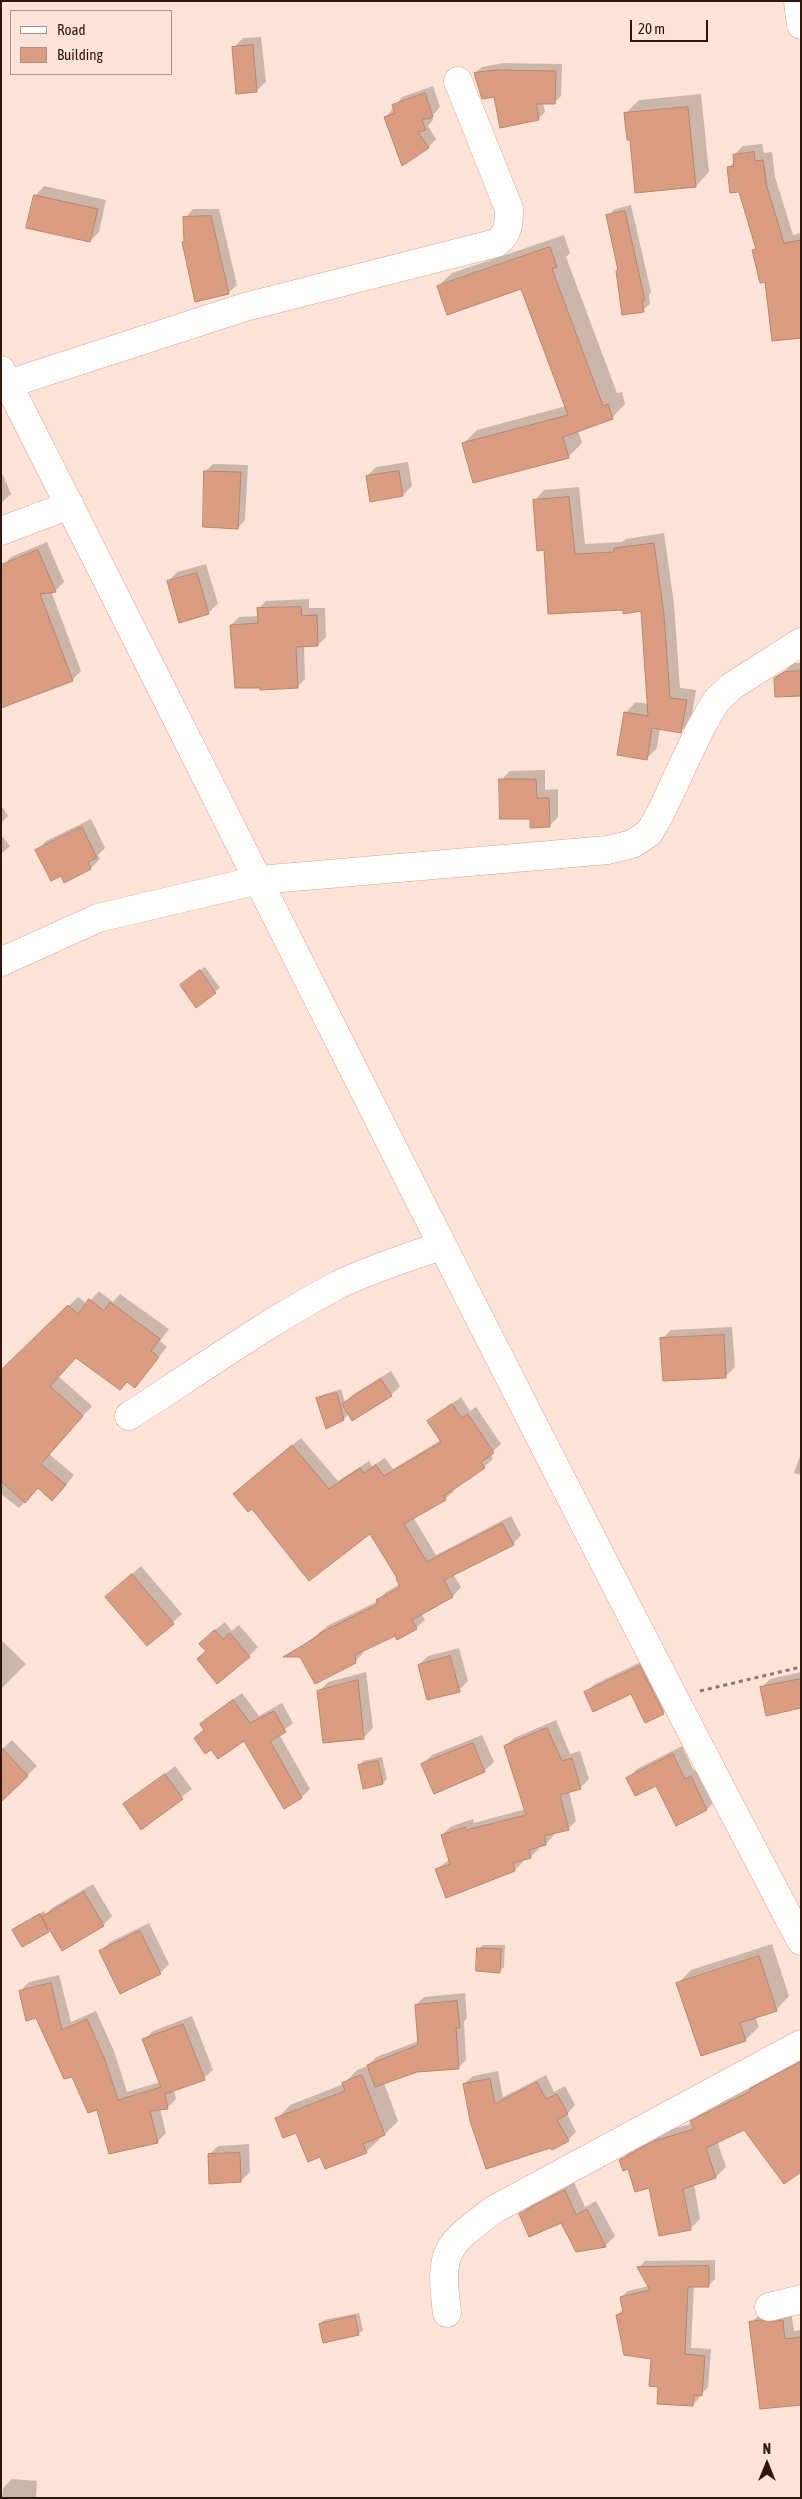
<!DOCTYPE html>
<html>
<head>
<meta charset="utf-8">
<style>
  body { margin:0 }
  #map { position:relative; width:802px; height:2499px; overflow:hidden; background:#fee4d8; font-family:"Asap Condensed",sans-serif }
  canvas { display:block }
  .frame { position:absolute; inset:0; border:2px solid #2e170d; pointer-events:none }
  .legend { position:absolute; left:10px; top:10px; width:162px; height:65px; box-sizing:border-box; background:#fee4d8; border:1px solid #ab9287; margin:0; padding:6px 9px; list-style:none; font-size:15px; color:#2e170d }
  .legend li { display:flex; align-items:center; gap:10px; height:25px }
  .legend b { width:25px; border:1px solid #ab9287 }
  .north { position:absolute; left:742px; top:2439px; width:50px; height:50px; -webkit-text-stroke:4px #fee4d8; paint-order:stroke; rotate:0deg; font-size:14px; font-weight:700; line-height:20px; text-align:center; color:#2e170d }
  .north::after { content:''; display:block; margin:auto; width:18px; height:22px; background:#2e170d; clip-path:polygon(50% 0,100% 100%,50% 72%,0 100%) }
  .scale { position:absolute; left:630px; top:20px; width:78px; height:22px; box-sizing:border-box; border:2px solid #2e170d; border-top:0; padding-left:6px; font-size:15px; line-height:18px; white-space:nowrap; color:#2e170d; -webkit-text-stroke:4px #fee4d8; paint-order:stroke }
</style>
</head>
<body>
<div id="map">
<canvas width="802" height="2499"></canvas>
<div class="frame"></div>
<ul class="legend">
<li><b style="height:6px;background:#fff"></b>Road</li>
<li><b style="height:14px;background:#da9d82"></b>Building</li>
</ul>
<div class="north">N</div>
<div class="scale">20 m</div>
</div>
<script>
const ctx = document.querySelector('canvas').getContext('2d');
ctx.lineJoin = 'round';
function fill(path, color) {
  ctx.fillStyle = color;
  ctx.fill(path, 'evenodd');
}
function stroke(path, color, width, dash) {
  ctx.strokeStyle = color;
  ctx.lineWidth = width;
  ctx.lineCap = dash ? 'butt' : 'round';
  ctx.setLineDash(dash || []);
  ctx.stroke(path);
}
const shadow = new Path2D(`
  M 261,37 L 266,82 L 256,91 L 233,48 L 243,38 Z
  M 504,63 L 562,64 L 561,96 L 554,103 L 543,103 L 545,112 L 538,119 L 495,96 L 475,73 L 482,67 Z
  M 433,86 L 440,107 L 432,116 L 433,120 L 428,126 L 436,139 L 428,148 L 386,117 L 402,97 Z
  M 701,94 L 709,172 L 696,186 L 631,139 L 625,114 L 639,100 Z
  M 762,144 L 764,153 L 772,152 L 775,177 L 793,235 L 801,233 L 801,334 L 766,280 L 753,251 L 757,247 L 740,191 L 728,168 L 735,161 L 734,155 L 743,146 Z
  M 44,186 L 106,200 L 99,232 L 90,241 L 35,196 Z
  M 631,205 L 651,292 L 649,295 L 650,304 L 643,310 L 619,269 L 608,216 L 615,209 Z
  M 193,209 L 219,209 L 237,285 L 228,293 L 183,243 L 185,240 L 185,218 Z
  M 564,235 L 570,253 L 566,257 L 617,393 L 622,392 L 625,404 L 612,418 L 578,430 L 582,443 L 568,457 L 463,444 L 477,430 L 566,406 L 522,287 L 438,286 L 452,273 Z
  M 408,462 L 412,486 L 403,495 L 367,476 L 376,467 Z
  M 213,464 L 248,465 L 245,520 L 238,528 L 205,472 Z
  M 3,475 L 11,494 L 1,503 L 1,476 Z
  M 579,487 L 585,544 L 622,542 L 626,539 L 664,533 L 674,604 L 680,688 L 696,690 L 691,721 L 681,731 L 660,728 L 657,748 L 647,758 L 625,713 L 636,702 L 649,704 L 642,610 L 624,609 L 545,549 L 534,501 L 544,490 Z
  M 47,542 L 64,582 L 55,591 L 51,591 L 81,671 L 72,680 L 3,566 L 11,557 Z
  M 206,564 L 218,604 L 208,613 L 168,582 L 177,572 Z
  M 309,599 L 309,608 L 325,608 L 326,637 L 318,645 L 304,645 L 305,679 L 297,687 L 231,625 L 239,617 L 258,616 L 258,609 L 266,601 Z
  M 794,663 L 801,663 L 801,695 L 776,678 Z
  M 545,770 L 545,790 L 558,789 L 558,817 L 549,826 L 531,818 L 501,780 L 510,771 Z
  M 1,805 L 8,816 L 1,823 Z
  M 91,819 L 105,848 L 98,855 L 100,859 L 91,868 L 64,881 L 61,874 L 37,850 L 46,841 Z
  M 1,835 L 10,846 L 1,854 Z
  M 205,967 L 220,988 L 196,1006 L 181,985 Z
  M 99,1291 L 113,1302 L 120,1294 L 169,1329 L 160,1341 L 167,1347 L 135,1386 L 128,1381 L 120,1389 L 77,1356 L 58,1376 L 92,1406 L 49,1454 L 74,1475 L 62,1490 L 39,1487 L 19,1508 L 1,1494 L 1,1372 L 78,1297 L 87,1304 Z
  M 732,1327 L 735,1367 L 726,1376 L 662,1339 L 671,1330 Z
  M 391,1371 L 400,1386 L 391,1395 L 349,1413 L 344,1419 L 318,1399 L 322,1395 L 341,1389 L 345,1403 L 352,1395 Z
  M 461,1397 L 470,1411 L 476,1407 L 501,1444 L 490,1454 L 493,1459 L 484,1467 L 452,1488 L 454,1491 L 445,1499 L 413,1517 L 436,1555 L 511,1516 L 521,1535 L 513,1544 L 453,1574 L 461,1587 L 453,1596 L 421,1614 L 425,1620 L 416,1628 L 396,1634 L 363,1650 L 363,1653 L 355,1662 L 297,1650 L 329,1625 L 378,1601 L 386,1592 L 400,1584 L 399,1577 L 371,1532 L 243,1486 L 301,1438 L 338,1481 L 369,1461 L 372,1466 L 385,1458 L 393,1469 L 441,1440 L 428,1421 Z
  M 801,1453 L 801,1475 L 794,1473 Z
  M 141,1566 L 182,1614 L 148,1645 L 116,1588 Z
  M 225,1622 L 232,1631 L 239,1625 L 258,1647 L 249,1656 L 207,1651 L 209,1635 Z
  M 1,1640 L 26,1664 L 1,1689 Z
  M 459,1648 L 468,1681 L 459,1690 L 419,1665 L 428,1656 Z
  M 649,1658 L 672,1704 L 663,1713 L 631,1692 L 586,1693 L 595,1684 Z
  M 366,1672 L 373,1728 L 363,1738 L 319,1691 L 328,1682 Z
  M 801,1672 L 801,1707 L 761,1688 L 770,1679 Z
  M 242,1693 L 259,1716 L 282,1703 L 293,1723 L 279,1734 L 310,1789 L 302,1797 L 245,1739 L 211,1748 L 195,1738 L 205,1729 L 201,1724 L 210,1716 Z
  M 556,1720 L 570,1754 L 580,1751 L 589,1779 L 580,1788 L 569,1791 L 576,1821 L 568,1829 L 553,1833 L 554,1835 L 546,1844 L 538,1846 L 539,1849 L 530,1857 L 522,1860 L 523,1862 L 515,1870 L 437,1869 L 450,1859 L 442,1835 L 450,1827 L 473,1819 L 474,1823 L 526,1809 L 506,1746 L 514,1738 Z
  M 482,1735 L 494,1762 L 484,1771 L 423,1764 L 432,1755 Z
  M 12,1740 L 37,1766 L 1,1800 L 1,1750 Z
  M 682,1746 L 694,1771 L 700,1768 L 716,1800 L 707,1809 L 656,1784 L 628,1778 L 637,1769 Z
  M 382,1757 L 387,1779 L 383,1783 L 359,1766 L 363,1761 Z
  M 175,1766 L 192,1789 L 141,1828 L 125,1805 Z
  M 93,1884 L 112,1916 L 103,1925 L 62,1949 L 50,1929 L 22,1946 L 13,1930 L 18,1926 L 44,1911 L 46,1914 L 52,1908 Z
  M 149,1923 L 169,1964 L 160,1973 L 101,1951 L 110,1942 Z
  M 772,1944 L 789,1996 L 776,2010 L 755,2016 L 759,2027 L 745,2040 L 678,1984 L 691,1970 Z
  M 483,1945 L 505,1945 L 504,1967 L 500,1971 L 479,1949 Z
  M 59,1975 L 71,2022 L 96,2011 L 114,2051 L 127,2092 L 160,2082 L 144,2040 L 153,2031 L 192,2016 L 213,2070 L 204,2078 L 174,2090 L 176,2099 L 167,2108 L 160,2109 L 166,2133 L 157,2142 L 97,2108 L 72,2075 L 20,1991 L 29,1982 Z
  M 465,1993 L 467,2018 L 464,2022 L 466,2060 L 458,2068 L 417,2070 L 384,2083 L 398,2121 L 385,2134 L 379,2136 L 380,2139 L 366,2152 L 321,2155 L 297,2132 L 277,2119 L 290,2105 L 344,2084 L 357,2070 L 368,2066 L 376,2057 L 419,2041 L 416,2005 L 424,1997 Z
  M 801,2057 L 801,2171 L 745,2128 L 717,2141 L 726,2167 L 716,2177 L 694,2184 L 700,2219 L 690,2229 L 650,2187 L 621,2160 L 631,2150 L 666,2131 L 693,2123 L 702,2112 L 756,2085 Z
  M 498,2071 L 503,2097 L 546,2075 L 554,2092 L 565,2086 L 575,2105 L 567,2114 L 576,2132 L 568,2140 L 551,2147 L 464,2084 L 473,2076 Z
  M 249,2144 L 250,2172 L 241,2181 L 209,2155 L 218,2146 Z
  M 574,2182 L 585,2207 L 596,2201 L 615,2236 L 606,2245 L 577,2251 L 561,2222 L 521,2214 L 530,2205 Z
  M 715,2260 L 715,2279 L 708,2286 L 694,2286 L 691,2348 L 711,2349 L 708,2388 L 699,2395 L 699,2398 L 693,2405 L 659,2386 L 652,2358 L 617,2315 L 624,2308 L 621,2297 L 628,2291 L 649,2286 L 639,2267 L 645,2261 Z
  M 791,2311 L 794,2331 L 801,2330 L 801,2403 L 751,2323 L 760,2314 Z
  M 359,2313 L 363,2330 L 358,2334 L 320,2324 L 324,2320 Z
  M 12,2479 L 37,2481 L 36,2498 L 2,2498 L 3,2488 Z`);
const building = new Path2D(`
  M 253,45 L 257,92 L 236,94 L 232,47 Z
  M 496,70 L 556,71 L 555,104 L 536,104 L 539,120 L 500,128 L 494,97 L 482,99 L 474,73 Z
  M 425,93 L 433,117 L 422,120 L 426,130 L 418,132 L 429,148 L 402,166 L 384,117 L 395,113 L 392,105 Z
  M 688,107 L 696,187 L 635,193 L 630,140 L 627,140 L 624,113 Z
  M 754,152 L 755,161 L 763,160 L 767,187 L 784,243 L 801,240 L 801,338 L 772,341 L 765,282 L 760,283 L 752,250 L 756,249 L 739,192 L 730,193 L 727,167 L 734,166 L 733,155 Z
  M 34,195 L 98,209 L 90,242 L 26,228 Z
  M 625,211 L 645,300 L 642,301 L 644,312 L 622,315 L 616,271 L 618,270 L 606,215 Z
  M 211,216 L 229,294 L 195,302 L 182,242 L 184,242 L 183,217 Z
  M 550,247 L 557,267 L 552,269 L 603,406 L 608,404 L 613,419 L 563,437 L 569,458 L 473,483 L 462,443 L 568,415 L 521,289 L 447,315 L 437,286 Z
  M 204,471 L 241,472 L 238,529 L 203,527 Z
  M 399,471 L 403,496 L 370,502 L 366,476 Z
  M 569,497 L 575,554 L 614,552 L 614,548 L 654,543 L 664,615 L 670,698 L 687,700 L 681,733 L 652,728 L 647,760 L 617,755 L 624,712 L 648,716 L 641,611 L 623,614 L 623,610 L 548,614 L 544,550 L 537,551 L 533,500 Z
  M 38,550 L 56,592 L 40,594 L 73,681 L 1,708 L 1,565 Z
  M 197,573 L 209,614 L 179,623 L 167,581 Z
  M 301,607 L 302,616 L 317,615 L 318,646 L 296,647 L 298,688 L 260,690 L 260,688 L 235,688 L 230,625 L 258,623 L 257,608 Z
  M 801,671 L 801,696 L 775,697 L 774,678 L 784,672 Z
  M 499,779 L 536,779 L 537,798 L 549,798 L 550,827 L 530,828 L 530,819 L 500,819 Z
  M 82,827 L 97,858 L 88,862 L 91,869 L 64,883 L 61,876 L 51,881 L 35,850 Z
  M 200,970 L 216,993 L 196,1008 L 180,985 Z
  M 89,1299 L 104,1311 L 110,1302 L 160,1339 L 151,1351 L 159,1357 L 135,1388 L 127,1382 L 120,1390 L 76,1358 L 50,1386 L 83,1416 L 41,1464 L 66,1485 L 52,1501 L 38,1488 L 25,1503 L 1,1481 L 1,1370 L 68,1305 L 78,1314 Z
  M 724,1335 L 726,1378 L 663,1381 L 660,1338 Z
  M 381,1379 L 392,1396 L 352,1421 L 342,1404 Z
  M 337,1393 L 344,1420 L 326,1429 L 316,1398 Z
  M 452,1404 L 462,1418 L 468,1414 L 494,1453 L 481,1462 L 485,1468 L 444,1496 L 446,1500 L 404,1524 L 427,1562 L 502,1523 L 514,1545 L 444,1580 L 453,1597 L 412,1620 L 417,1629 L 397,1640 L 395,1636 L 355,1655 L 356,1663 L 315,1684 L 300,1657 L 283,1657 L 320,1635 L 320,1633 L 378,1604 L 376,1600 L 400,1587 L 396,1579 L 397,1578 L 370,1534 L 309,1581 L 252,1509 L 248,1512 L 233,1494 L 292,1445 L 329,1489 L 360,1468 L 364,1473 L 376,1465 L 384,1476 L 441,1442 L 427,1421 Z
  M 132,1574 L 174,1624 L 147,1646 L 105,1597 Z
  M 215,1630 L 223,1639 L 230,1633 L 250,1657 L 217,1684 L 197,1659 L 206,1651 L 199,1644 Z
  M 450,1656 L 460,1692 L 427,1700 L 418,1665 Z
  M 640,1666 L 664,1714 L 645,1723 L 631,1694 L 593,1712 L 584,1692 Z
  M 801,1679 L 801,1708 L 766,1716 L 760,1687 Z
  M 358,1680 L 364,1739 L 323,1743 L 317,1691 Z
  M 233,1700 L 250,1723 L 274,1711 L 286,1732 L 270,1741 L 302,1798 L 284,1809 L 244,1741 L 218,1759 L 211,1750 L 205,1754 L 194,1738 L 204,1730 L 200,1724 Z
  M 547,1728 L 562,1761 L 572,1758 L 581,1789 L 560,1795 L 569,1830 L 544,1836 L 546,1845 L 529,1850 L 531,1858 L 513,1863 L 515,1871 L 446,1898 L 435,1869 L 450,1864 L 441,1835 L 465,1827 L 466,1830 L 526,1815 L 504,1746 Z
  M 473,1743 L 485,1772 L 434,1794 L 421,1764 Z
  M 1,1747 L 28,1776 L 1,1802 Z
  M 673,1754 L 685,1779 L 691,1776 L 707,1810 L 676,1826 L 656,1786 L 635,1796 L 626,1778 Z
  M 378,1761 L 383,1784 L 363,1789 L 358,1765 Z
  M 165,1774 L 183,1799 L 141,1830 L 123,1804 Z
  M 84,1892 L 104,1926 L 62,1951 L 42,1917 Z
  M 40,1914 L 49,1932 L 22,1947 L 12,1930 Z
  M 140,1931 L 161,1974 L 120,1994 L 99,1951 Z
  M 477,1948 L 501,1949 L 500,1973 L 476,1971 Z
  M 759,1956 L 777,2011 L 740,2023 L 746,2041 L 701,2056 L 676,1983 Z
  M 51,1983 L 62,2030 L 87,2019 L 105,2060 L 118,2100 L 161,2087 L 142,2039 L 183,2024 L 205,2080 L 165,2094 L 168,2109 L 150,2111 L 158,2143 L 109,2154 L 97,2110 L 88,2113 L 72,2077 L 64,2079 L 36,2018 L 26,2021 L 19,1991 Z
  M 457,2001 L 460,2028 L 456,2028 L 459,2069 L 417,2072 L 375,2087 L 367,2065 L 418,2045 L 415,2005 Z
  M 801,2062 L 801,2172 L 784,2184 L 744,2130 L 706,2148 L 716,2178 L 683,2189 L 691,2230 L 659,2236 L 649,2188 L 635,2192 L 628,2169 L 623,2171 L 619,2160 L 654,2141 L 694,2129 L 690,2121 L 751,2091 L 750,2089 Z
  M 362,2075 L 385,2135 L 363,2144 L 367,2153 L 325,2169 L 320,2157 L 308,2162 L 296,2133 L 283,2138 L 275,2118 L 345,2091 L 342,2083 Z
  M 490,2079 L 495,2104 L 537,2082 L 546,2099 L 557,2094 L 568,2114 L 557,2120 L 569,2141 L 552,2150 L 550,2148 L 486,2169 L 470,2121 L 463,2084 Z
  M 240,2153 L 241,2182 L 209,2184 L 208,2154 Z
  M 565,2190 L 576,2215 L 587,2209 L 606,2247 L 576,2252 L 561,2223 L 529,2237 L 519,2214 Z
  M 709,2266 L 709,2287 L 688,2287 L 685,2354 L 705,2356 L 702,2396 L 694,2395 L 693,2406 L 657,2404 L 658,2387 L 649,2386 L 651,2359 L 624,2355 L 616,2315 L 623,2313 L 620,2297 L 650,2290 L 637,2267 Z
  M 355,2316 L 359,2335 L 323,2343 L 319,2324 Z
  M 762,2320 L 772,2322 L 783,2320 L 785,2339 L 801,2337 L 801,2405 L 760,2409 L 749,2322 Z`);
const path = new Path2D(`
  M 700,1691 L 801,1667`);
const minor = new Path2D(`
  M 798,1 L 801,25
  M 1,370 C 266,894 527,1421 801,1941
  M 8,384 L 245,307 L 496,243 C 509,235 509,222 509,209 L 458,81
  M 1,531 L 70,505
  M 1,962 L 98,918 L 259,880 L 608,850 L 632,844 L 649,833 L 660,814 L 700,729 L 716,701 L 732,686 L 801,642
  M 129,1416 C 196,1373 267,1322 338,1285 C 371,1269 406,1258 441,1246
  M 769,2307 L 801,2299
  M 447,2313 C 439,2250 445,2246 495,2209 L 801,2044`);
fill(shadow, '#0003');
fill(building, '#da9d82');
stroke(building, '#be8369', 1);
stroke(minor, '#dfa287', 29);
stroke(path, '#8f766c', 3, [4, 4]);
stroke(minor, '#fff', 28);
</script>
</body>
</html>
